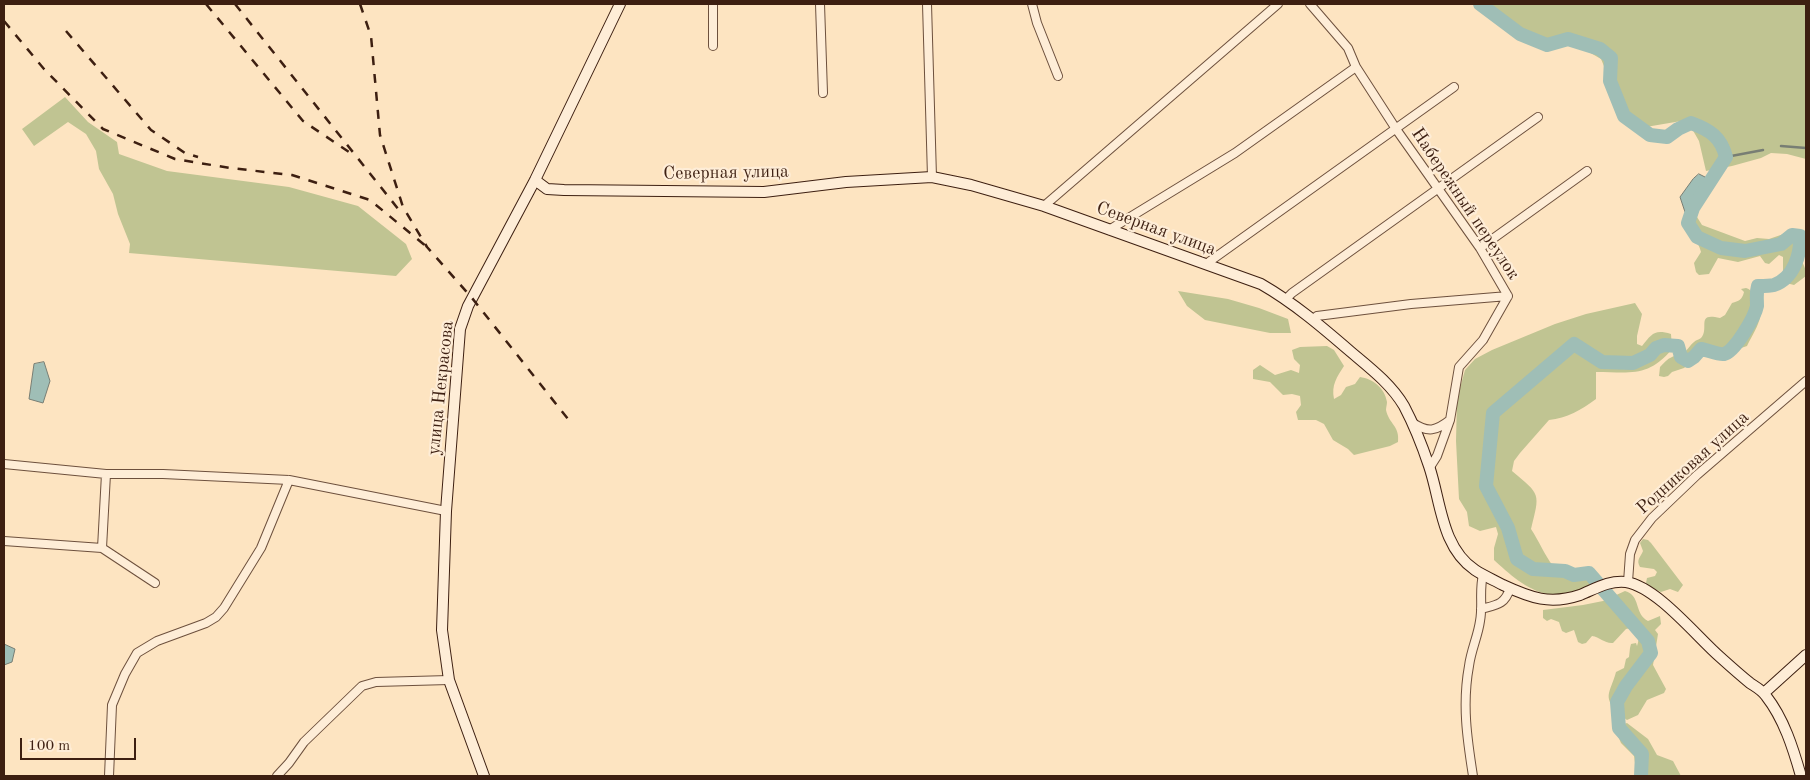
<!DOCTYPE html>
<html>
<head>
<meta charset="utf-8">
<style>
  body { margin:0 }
  #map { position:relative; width:1810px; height:780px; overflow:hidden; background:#fde4c1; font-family:"Old Standard TT",serif }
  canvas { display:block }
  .frame { position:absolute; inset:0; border:5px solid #3d1f11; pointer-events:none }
  .scale { position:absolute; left:20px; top:738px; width:116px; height:22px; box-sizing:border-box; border:2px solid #3d1f11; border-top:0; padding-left:6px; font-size:15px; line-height:18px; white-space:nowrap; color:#3d1f11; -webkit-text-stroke:4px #feedd7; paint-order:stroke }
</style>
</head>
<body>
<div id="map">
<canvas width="1810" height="780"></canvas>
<div class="frame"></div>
<div class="scale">100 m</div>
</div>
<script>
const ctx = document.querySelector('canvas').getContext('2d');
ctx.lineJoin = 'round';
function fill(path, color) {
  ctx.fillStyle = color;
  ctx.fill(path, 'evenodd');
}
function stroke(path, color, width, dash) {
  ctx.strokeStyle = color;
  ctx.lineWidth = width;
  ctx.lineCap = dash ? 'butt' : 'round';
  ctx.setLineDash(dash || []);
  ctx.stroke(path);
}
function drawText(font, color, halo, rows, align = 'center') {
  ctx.font = font + ' "Old Standard TT",serif';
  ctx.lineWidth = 4.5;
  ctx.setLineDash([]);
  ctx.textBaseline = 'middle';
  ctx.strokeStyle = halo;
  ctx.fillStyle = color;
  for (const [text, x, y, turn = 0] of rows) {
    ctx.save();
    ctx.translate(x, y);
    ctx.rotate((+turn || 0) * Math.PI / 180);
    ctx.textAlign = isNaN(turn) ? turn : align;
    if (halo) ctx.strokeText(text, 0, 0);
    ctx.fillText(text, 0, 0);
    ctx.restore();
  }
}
const green = new Path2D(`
  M 1484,4 L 1806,4 L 1806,120 L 1805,121 L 1806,159 L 1787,154 L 1771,153 L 1761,158 L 1732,166 L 1706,171 L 1699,141 L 1687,120 L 1640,128 C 1620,107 1612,85 1601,59 L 1582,48 L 1533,37 L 1506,26 L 1487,16 Z
  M 65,97 L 88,122 L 117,142 L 119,154 L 167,171 L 289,187 L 358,206 L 406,244 L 412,259 L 396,276 L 129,253 L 130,244 L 118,214 L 113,194 L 99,169 L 96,151 L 86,134 L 68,122 L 34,146 L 22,129 Z
  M 1693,215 L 1697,217 L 1702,225 L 1745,241 L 1757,238 L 1769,239 L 1798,229 L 1802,230 C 1810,242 1802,246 1802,257 C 1801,264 1807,267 1806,276 L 1794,285 L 1786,283 L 1783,280 L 1783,257 L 1779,255 L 1769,264 L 1765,263 L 1760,256 L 1738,262 L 1718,258 L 1709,274 L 1699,275 L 1696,272 L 1694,263 L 1701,252 C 1699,241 1687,231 1689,218 Z
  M 1746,288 C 1750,289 1751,292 1755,295 C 1770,309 1754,332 1747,346 L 1738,349 L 1728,358 L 1711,354 L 1694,359 L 1684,368 L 1672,372 L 1668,376 L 1664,377 L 1659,376 L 1660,367 C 1664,363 1667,359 1672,357 C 1675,355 1680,355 1683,353 C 1688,350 1690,345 1694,342 C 1696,340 1698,340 1701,338 C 1710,328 1695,312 1720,318 L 1725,315 L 1732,303 C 1739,301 1742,300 1744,292 L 1741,289 Z
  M 1178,291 L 1228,299 L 1259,308 L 1288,319 L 1291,333 L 1270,333 L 1205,320 L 1187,306 Z
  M 1635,303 L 1642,314 L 1637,336 L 1637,344 L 1642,346 C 1652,334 1654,329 1671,334 L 1672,349 C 1648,378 1630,372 1596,372 L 1596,399 C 1581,410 1567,418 1549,420 L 1520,453 L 1514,461 L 1512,471 C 1541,495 1540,493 1531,529 C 1539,541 1544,554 1553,566 L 1569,566 L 1589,580 L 1590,588 C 1576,592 1561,597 1547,594 C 1527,590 1508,573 1494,560 L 1494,548 L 1498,534 L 1496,527 L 1480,531 L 1469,526 L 1467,512 L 1459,499 L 1456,441 L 1457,399 L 1465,370 L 1475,359 L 1492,350 L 1555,324 L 1586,314 Z
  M 1327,346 L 1334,350 L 1344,366 C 1337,377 1331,385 1334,399 L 1341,395 L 1346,387 L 1355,384 L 1360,377 C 1373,379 1385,388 1387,402 C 1387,405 1386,407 1386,410 C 1389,424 1400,426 1398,442 L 1390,446 L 1354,455 L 1348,449 L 1333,440 L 1324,424 L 1316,420 L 1298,420 L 1296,412 L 1301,405 L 1300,396 L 1292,394 L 1283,395 L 1270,382 L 1253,379 L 1253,370 L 1260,365 L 1275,375 L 1291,370 L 1299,373 L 1300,365 L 1294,359 L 1292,350 L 1300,347 Z
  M 1643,539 L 1648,540 L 1651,543 L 1683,585 L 1678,592 L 1670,589 L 1661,592 L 1649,587 L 1646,583 L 1647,578 L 1655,576 L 1657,572 L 1654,569 L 1640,567 C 1636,560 1640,558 1643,551 L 1640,543 Z
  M 1625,591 C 1641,595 1634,614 1648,621 L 1660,616 L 1661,624 L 1655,630 L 1658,634 L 1653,665 L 1666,689 L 1664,693 L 1647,700 L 1638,715 L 1627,720 C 1625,719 1623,716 1621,715 C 1601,697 1610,694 1616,672 L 1624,668 L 1626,659 L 1629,657 L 1630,648 L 1631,644 L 1636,643 L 1637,646 C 1640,638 1638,632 1631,628 L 1626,629 L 1613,643 C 1605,644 1600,637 1592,636 L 1586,643 L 1582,644 L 1578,642 L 1574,630 L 1566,633 L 1562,631 L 1559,622 L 1551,619 L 1547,621 L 1543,618 L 1543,610 L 1583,605 L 1603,601 Z
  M 1627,723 L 1648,739 L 1657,755 L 1673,761 L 1681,776 L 1637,776 L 1634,756 L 1621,743 L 1618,736 L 1618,726 Z`);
const water = new Path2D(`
  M 1699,174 L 1705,177 L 1709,188 L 1700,206 L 1694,212 L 1685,212 L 1680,197 L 1693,179 Z
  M 44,362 L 50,381 L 43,403 L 29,399 L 34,364 Z
  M 4,644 L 15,649 L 12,662 L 4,665 Z`);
const stream = new Path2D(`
  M 1781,146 L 1806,148
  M 1726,157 L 1763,150`);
const river = new Path2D(`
  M 1480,4 L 1520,34 L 1547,45 L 1568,39 L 1600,49 L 1611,58 L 1610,81 L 1624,116 L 1650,135 L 1667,137 L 1678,129 L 1691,123 C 1710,130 1721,137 1726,157 L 1693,208 L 1688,223 L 1697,237 L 1721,248 L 1745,251 L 1781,244 L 1792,235 L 1800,236 C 1801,254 1794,278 1774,285 C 1770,286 1763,286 1758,286 C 1756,293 1757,298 1757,306 C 1755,316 1735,352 1724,354 C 1718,355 1708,350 1701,349 L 1694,357 L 1688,361 L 1681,357 L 1678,346 L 1664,345 L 1656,348 L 1650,355 L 1633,363 L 1602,362 L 1574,344 L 1493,413 L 1486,486 L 1508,528 L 1517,559 L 1533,569 L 1565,571 L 1574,575 L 1589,573 L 1648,641 L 1651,653 L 1626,686 L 1617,702 L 1619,728 L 1642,754 L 1641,776`);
const street = new Path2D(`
  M 713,4 L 713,46
  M 820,4 L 823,93
  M 927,4 L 932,177
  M 1032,4 L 1037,23 L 1058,76
  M 1310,4 L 1348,48 L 1356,67 L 1396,129 L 1480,248 L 1508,296 L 1483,340 L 1459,367 L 1450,420 C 1436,431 1428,433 1413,423
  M 1044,206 L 1278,4
  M 1109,230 L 1235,153 L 1356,67
  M 1480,248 L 1587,171
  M 1206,264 L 1454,87
  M 1286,299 L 1292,293 L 1538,117
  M 1313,319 L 1317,316 L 1411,304 L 1508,296
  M 4,464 L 106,474 L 163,474 L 289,480 L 446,511
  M 1430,467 L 1437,456 L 1450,420
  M 4,541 L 102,548 L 155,583
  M 102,548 L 106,474
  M 1628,582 L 1630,554 L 1635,540 L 1652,518 L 1697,475 L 1806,381
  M 1481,609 C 1496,605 1505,605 1510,588
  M 109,776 L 112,705 L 125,674 L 137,653 L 157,641 L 206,623 L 216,617 L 224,608 L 261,548 L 289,480
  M 277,776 L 289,763 L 304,742 L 362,686 L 376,682 L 449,680
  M 1473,776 C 1467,738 1462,704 1469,666 C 1471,650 1478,636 1480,621 C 1483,606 1479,590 1483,575`);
const secondary = new Path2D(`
  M 535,180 L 547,189 L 564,190 L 764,192 L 846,182 L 932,177 L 971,185 L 1044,206 L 1261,284 C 1294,303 1322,327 1351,352 C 1370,368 1391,384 1404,406 C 1414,425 1422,445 1429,466 C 1441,501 1441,547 1475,570 C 1484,576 1494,580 1503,585 C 1531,598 1550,605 1580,595 C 1595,589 1609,580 1626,582 C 1657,587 1696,636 1720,657 C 1730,666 1740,675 1750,683 C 1756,687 1762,690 1766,696 C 1784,719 1793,748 1801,776
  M 1764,693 L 1806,655
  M 484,776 L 449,680 L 442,630 L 446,511 L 460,329 L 468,306 L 535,180 L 620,4`);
const rail = new Path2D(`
  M 206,4 L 303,121 L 349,152
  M 235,4 L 403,215
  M 360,4 L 371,36 L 380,135 L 403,207 L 427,247 L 472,298 L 568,419
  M 4,21 L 44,69 L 103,129 L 175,159 L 230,168 L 292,175 L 370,200 L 427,247
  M 66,31 L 151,130 L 185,153 L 198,157`);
const streetNames = [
  ["Северная улица",726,173,-1],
  ["Набережный переулок",1465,204,56],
  ["Северная улица",1156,229,20],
  ["улица Некрасова",441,388,-84],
  ["Родниковая улица",1693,463,-42]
];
fill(green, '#c0c492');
fill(water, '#9fbeb6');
stroke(water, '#787e74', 1);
stroke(stream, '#787e74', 2.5);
stroke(river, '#9fbeb6', 14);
stroke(street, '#6d503d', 10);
stroke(secondary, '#3d1f11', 12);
stroke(street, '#feedd7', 8);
stroke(secondary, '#feedd7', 10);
stroke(rail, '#3d1f11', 2.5, [9, 9]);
drawText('18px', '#3d1f11', '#feedd7', streetNames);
</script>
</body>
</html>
